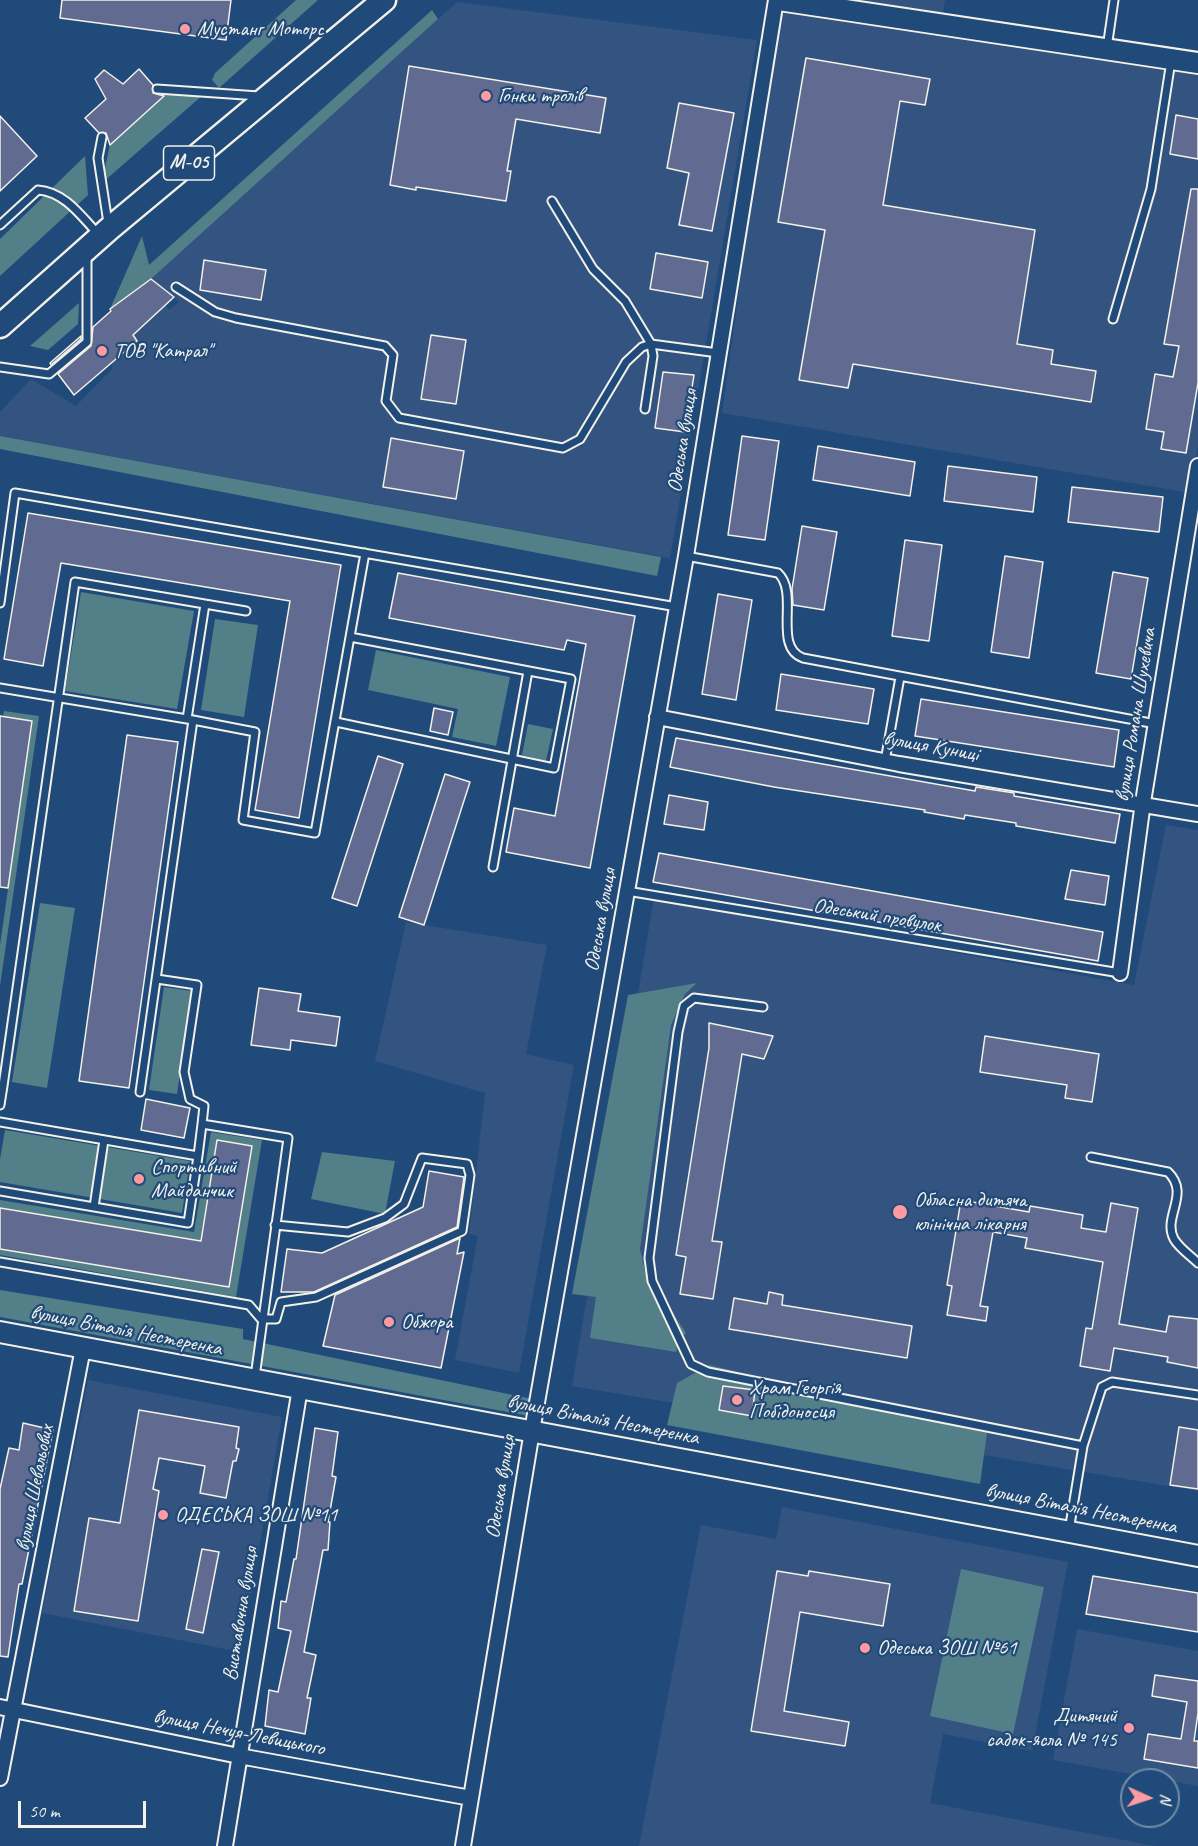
<!DOCTYPE html>
<html>
<head>
<meta charset="utf-8">
<style>
  body { margin:0 }
  #map { position:relative; width:1198px; height:1846px; overflow:hidden; background:#1f4a7a; font-family:Caveat,sans-serif }
  canvas { display:block }
  .north { position:absolute; left:1120px; top:1768px; width:60px; height:60px; box-sizing:border-box; background:#1f4a7a; border:2px solid #748da6; border-radius:50%; rotate:93deg; font-size:16px; font-weight:700; line-height:24px; text-align:center; color:#f4f1e8 }
  .north::after { content:''; display:block; margin:auto; width:21px; height:27px; background:#ff9aa2; clip-path:polygon(50% 0,100% 100%,50% 72%,0 100%) }
  .scale { position:absolute; left:18px; top:1801px; width:128px; height:27px; box-sizing:border-box; border:3px solid #f4f1e8; border-top:0; padding-left:8px; font-size:18px; line-height:21px; white-space:nowrap; color:#f4f1e8; -webkit-text-stroke:4px #1f4a7a; paint-order:stroke }
</style>
</head>
<body>
<div id="map">
<canvas width="1198" height="1846"></canvas>
<div class="north">N</div>
<div class="scale">50 m</div>
</div>
<script>
const ctx = document.querySelector('canvas').getContext('2d');
ctx.lineJoin = 'round';
function fill(path, color) {
  ctx.fillStyle = color;
  ctx.fill(path, 'evenodd');
}
function stroke(path, color, width, dash) {
  ctx.strokeStyle = color;
  ctx.lineWidth = width;
  ctx.lineCap = dash ? 'butt' : 'round';
  ctx.setLineDash(dash || []);
  ctx.stroke(path);
}
function drawText(font, color, halo, rows, align = 'center') {
  ctx.font = font + ' Caveat,sans-serif';
  ctx.lineWidth = 4.5;
  ctx.setLineDash([]);
  ctx.textBaseline = 'middle';
  ctx.strokeStyle = halo;
  ctx.fillStyle = color;
  for (const [text, x, y, turn = 0] of rows) {
    ctx.save();
    ctx.translate(x, y);
    ctx.rotate((+turn || 0) * Math.PI / 180);
    ctx.textAlign = isNaN(turn) ? turn : align;
    if (halo) ctx.strokeText(text, 0, 0);
    ctx.fillText(text, 0, 0);
    ctx.restore();
  }
}
const built = new Path2D(`
  M 818,0 L 945,0 L 942,19 Z
  M 457,2 L 757,40 L 670,558 L 0,436 L 0,412 L 31,379 L 76,406 L 112,369 L 112,362 L 137,341 L 133,335 L 165,305 L 169,310 L 179,302 L 151,279 Z
  M 779,4 L 1198,66 L 1198,446 L 1190,493 L 722,413 Z
  M 1166,825 L 1198,830 L 1198,1491 L 572,1386 L 654,898 L 1134,985 Z
  M 406,922 L 547,945 L 526,1054 L 574,1065 L 519,1373 L 455,1360 L 478,1236 L 469,1234 L 485,1093 L 375,1061 Z
  M 88,1380 L 282,1417 L 241,1652 L 42,1613 Z
  M 782,1507 L 1068,1562 L 1032,1751 L 943,1734 L 930,1803 L 1155,1846 L 639,1846 L 701,1525 L 776,1539 Z
  M 1077,1629 L 1198,1651 L 1198,1786 L 1053,1760 Z`);
const green = new Path2D(`
  M 296,0 L 318,0 L 219,88 L 212,80 L 215,73 Z
  M 432,10 L 438,19 L 151,279 L 110,309 L 142,236 L 149,265 Z
  M 204,94 L 102,183 L 113,129 L 151,95 Z
  M 85,156 L 88,195 L 0,276 L 0,239 Z
  M 79,303 L 78,324 L 48,350 L 30,346 Z
  M 0,436 L 661,557 L 657,576 L 0,449 Z
  M 81,592 L 194,611 L 177,709 L 65,691 Z
  M 215,619 L 258,625 L 244,717 L 201,710 Z
  M 376,650 L 510,677 L 496,746 L 452,737 L 458,709 L 368,690 Z
  M 4,711 L 39,716 L 0,986 L 0,945 L 32,721 L 3,717 Z
  M 528,724 L 553,729 L 546,761 L 522,755 Z
  M 40,903 L 75,908 L 47,1088 L 12,1082 Z
  M 697,983 L 685,994 L 671,1025 L 640,1249 L 645,1271 L 686,1333 L 679,1339 L 676,1352 L 590,1338 L 596,1297 L 572,1294 L 628,995 Z
  M 164,987 L 192,991 L 177,1094 L 149,1090 Z
  M 5,1130 L 190,1161 L 182,1213 L 0,1182 L 0,1159 Z
  M 211,1132 L 262,1140 L 236,1297 L 0,1255 L 0,1249 L 229,1286 L 252,1146 L 217,1140 L 201,1241 L 0,1208 L 0,1200 L 194,1232 Z
  M 322,1152 L 395,1161 L 385,1214 L 311,1199 Z
  M 0,1290 L 243,1329 L 243,1339 L 537,1400 L 529,1416 L 0,1317 Z
  M 709,1365 L 987,1433 L 980,1484 L 667,1425 L 677,1383 Z
  M 961,1569 L 1044,1587 L 1013,1734 L 930,1716 Z`);
const building = new Path2D(`
  M 62,0 L 231,0 L 226,40 L 60,18 Z
  M 806,58 L 930,79 L 925,105 L 900,101 L 883,205 L 1035,230 L 1017,344 L 1053,350 L 1051,364 L 1096,371 L 1091,402 L 853,364 L 848,388 L 799,380 L 825,230 L 778,222 Z
  M 409,66 L 606,98 L 600,133 L 516,119 L 507,171 L 511,171 L 506,201 L 416,187 L 416,190 L 390,185 Z
  M 139,69 L 153,85 L 153,93 L 164,96 L 110,145 L 106,133 L 99,133 L 85,118 L 106,99 L 95,79 L 104,70 L 123,84 Z
  M 679,103 L 734,113 L 712,231 L 679,225 L 689,173 L 667,168 Z
  M 1176,115 L 1198,119 L 1198,159 L 1170,154 Z
  M 0,116 L 37,156 L 0,191 Z
  M 1191,189 L 1198,189 L 1198,383 L 1186,453 L 1161,449 L 1164,432 L 1146,429 L 1155,374 L 1173,377 L 1179,346 L 1164,344 Z
  M 656,253 L 708,262 L 702,298 L 650,289 Z
  M 204,260 L 266,270 L 261,300 L 200,290 Z
  M 151,279 L 174,297 L 133,335 L 137,341 L 74,395 L 58,374 L 91,346 L 93,327 L 111,311 L 110,309 Z
  M 431,335 L 466,340 L 456,404 L 421,399 Z
  M 81,336 L 81,339 L 51,365 L 50,363 Z
  M 663,372 L 694,375 L 685,432 L 655,428 Z
  M 742,436 L 779,441 L 765,540 L 728,535 Z
  M 391,438 L 464,451 L 456,499 L 383,487 Z
  M 818,446 L 915,462 L 910,496 L 813,480 Z
  M 948,466 L 1037,477 L 1033,512 L 944,501 Z
  M 1072,487 L 1163,497 L 1159,532 L 1068,522 Z
  M 28,513 L 341,565 L 299,818 L 255,810 L 290,601 L 61,563 L 43,666 L 4,659 Z
  M 802,526 L 837,532 L 824,610 L 793,605 L 792,589 Z
  M 905,540 L 942,545 L 929,641 L 892,636 Z
  M 1005,556 L 1043,562 L 1029,658 L 991,652 Z
  M 1113,572 L 1148,578 L 1131,679 L 1096,673 Z
  M 398,573 L 635,616 L 590,868 L 506,852 L 514,808 L 555,816 L 586,644 L 567,640 L 564,650 L 389,618 Z
  M 718,594 L 752,600 L 736,700 L 702,694 Z
  M 781,674 L 874,689 L 868,724 L 776,710 Z
  M 921,699 L 1119,730 L 1114,767 L 915,736 Z
  M 434,708 L 453,712 L 448,735 L 430,731 Z
  M 0,716 L 32,721 L 8,888 L 0,887 Z
  M 127,735 L 178,742 L 129,1088 L 79,1081 Z
  M 676,738 L 975,791 L 976,787 L 1014,793 L 1014,796 L 1120,814 L 1115,843 L 1016,826 L 1016,823 L 965,815 L 964,819 L 924,812 L 925,810 L 774,787 L 670,767 Z
  M 378,756 L 403,764 L 357,906 L 332,898 Z
  M 445,774 L 470,782 L 424,925 L 399,917 Z
  M 669,795 L 708,802 L 704,830 L 664,824 Z
  M 659,853 L 1103,932 L 1098,961 L 653,882 Z
  M 1071,870 L 1109,876 L 1105,905 L 1065,899 Z
  M 259,988 L 301,994 L 298,1011 L 340,1017 L 336,1046 L 291,1040 L 290,1050 L 251,1045 Z
  M 709,1023 L 773,1036 L 764,1059 L 742,1054 L 712,1241 L 722,1242 L 713,1299 L 680,1294 L 686,1257 L 676,1255 L 709,1048 Z
  M 985,1036 L 1099,1054 L 1092,1102 L 1065,1098 L 1067,1085 L 980,1072 Z
  M 146,1099 L 190,1108 L 184,1138 L 141,1130 Z
  M 217,1140 L 252,1146 L 229,1287 L 0,1249 L 0,1208 L 201,1241 Z
  M 429,1171 L 464,1177 L 457,1227 L 314,1292 L 281,1292 L 287,1249 L 322,1253 L 423,1207 Z
  M 961,1200 L 1029,1212 L 1030,1206 L 1083,1215 L 1081,1228 L 1106,1232 L 1111,1203 L 1138,1208 L 1119,1324 L 1166,1332 L 1169,1316 L 1198,1319 L 1198,1368 L 1167,1362 L 1168,1357 L 1114,1348 L 1110,1371 L 1080,1366 L 1086,1328 L 1092,1329 L 1103,1262 L 1025,1248 L 1027,1238 L 993,1232 L 980,1306 L 988,1307 L 986,1321 L 947,1315 L 952,1286 L 947,1285 Z
  M 460,1238 L 457,1254 L 464,1252 L 441,1368 L 323,1346 L 335,1295 Z
  M 769,1292 L 783,1295 L 782,1305 L 912,1326 L 907,1358 L 729,1329 L 734,1298 L 767,1304 Z
  M 723,1386 L 755,1390 L 752,1416 L 719,1410 Z
  M 139,1410 L 239,1427 L 236,1448 L 239,1449 L 236,1461 L 233,1461 L 226,1498 L 200,1493 L 205,1466 L 159,1458 L 153,1489 L 159,1491 L 138,1621 L 74,1611 L 89,1518 L 120,1523 Z
  M 23,1423 L 53,1430 L 22,1584 L 19,1584 L 8,1657 L 0,1656 L 0,1489 L 9,1448 L 19,1450 Z
  M 1179,1427 L 1198,1430 L 1198,1489 L 1170,1485 Z
  M 315,1428 L 338,1432 L 332,1476 L 336,1477 L 328,1522 L 330,1522 L 328,1550 L 323,1550 L 304,1652 L 316,1655 L 307,1698 L 311,1698 L 305,1734 L 265,1726 L 269,1690 L 278,1692 L 291,1631 L 278,1628 L 281,1601 L 286,1602 L 294,1559 L 296,1559 Z
  M 202,1549 L 219,1552 L 203,1633 L 186,1629 Z
  M 777,1571 L 808,1576 L 809,1571 L 890,1584 L 883,1626 L 800,1612 L 784,1711 L 849,1722 L 845,1746 L 751,1731 Z
  M 1093,1576 L 1198,1593 L 1198,1632 L 1086,1614 Z
  M 1155,1675 L 1198,1681 L 1198,1713 L 1194,1741 L 1198,1741 L 1198,1768 L 1144,1759 L 1148,1734 L 1181,1739 L 1187,1702 L 1152,1696 Z`);
const lane = new Path2D(`
  M 1107,48 L 1114,0
  M 157,89 L 259,96
  M 102,137 L 98,158 L 108,223
  M 552,201 L 593,269 L 625,301 L 651,344 L 653,356 L 645,409
  M 0,225 L 38,190 C 65,192 81,216 99,235
  M 176,287 L 215,312 L 236,318 L 385,346 L 393,355 L 386,401 L 399,418 L 563,448 L 580,439 L 626,362 L 642,347 L 651,344 L 718,353
  M 1113,319 L 1151,189 L 1171,61
  M 0,367 L 49,374 L 87,342 L 87,254
  M 686,556 L 778,573 C 800,593 772,647 803,658 L 1156,724
  M 0,603 L 15,493 L 677,607
  M 350,637 L 365,553
  M 0,688 L 193,720 L 140,1092
  M 187,719 L 205,604
  M 193,720 L 255,732 L 243,820 L 315,833 L 350,637 L 571,679 L 554,768 L 336,722
  M 885,761 L 900,677
  M 493,867 L 528,671
  M 627,891 L 1120,973
  M 157,979 L 197,985 L 184,1072 L 190,1099 L 204,1106 L 202,1124 L 288,1138 L 255,1377
  M 763,1007 L 694,998 L 684,1006 L 678,1032 L 649,1258 L 652,1281 L 691,1364 L 708,1372 L 1083,1446
  M 0,1086 L 3,1086 L 0,1105
  M 3,1086 L 75,582 L 246,611
  M 0,1122 L 198,1156 L 188,1223 L 0,1191
  M 198,1156 L 202,1124
  M 1091,1157 L 1168,1172 C 1191,1194 1162,1217 1174,1239 C 1179,1248 1191,1256 1198,1263
  M 94,1207 L 104,1140
  M 0,1262 L 249,1305 L 261,1319 L 276,1319 L 281,1302 L 316,1297 L 462,1231 L 470,1175 L 467,1164 L 422,1158 L 404,1204 L 385,1218 L 348,1232 L 275,1225
  M 1069,1531 L 1083,1446 L 1102,1387 L 1112,1382 L 1198,1395`);
const street = new Path2D(`
  M 657,717 L 899,764 L 1198,814
  M 1120,973 L 1143,802 L 1198,466
  M 0,1707 L 239,1756 L 471,1798
  M 0,1778 L 83,1348
  M 225,1846 L 300,1388
  M 463,1846 L 532,1431 L 686,556 L 776,0`);
const secondary = new Path2D(`
  M 779,0 L 1198,63
  M 0,1332 L 1198,1556`);
const primary = new Path2D(`
  M 0,326 L 109,229 L 384,0`);
const markers = [
  [185,29,6,"#ff9aa2"],
  [486,96,6,"#ff9aa2"],
  [102,351,6,"#ff9aa2"],
  [139,1179,6,"#ff9aa2"],
  [900,1212,8,"#ff9aa2"],
  [389,1322,6,"#ff9aa2"],
  [737,1400,6,"#ff9aa2"],
  [163,1515,6,"#ff9aa2"],
  [865,1648,6,"#ff9aa2"],
  [1129,1728,6,"#ff9aa2"]
];
const shields = [
  [189,163,51]
];
const shieldNames = [
  ["М-05",189,163]
];
const poiNames = [
  ["Мустанг Моторс",197,29],
  ["Гонки тролів",498,96],
  ["ТОВ \"Катрал\"",114,351],
  ["Спортивний",151,1167],
  ["Майданчик",151,1191],
  ["Обласна дитяча",914,1200],
  ["клінічна лікарня",914,1224],
  ["Обжора",401,1322],
  ["Храм Георгія",749,1388],
  ["Побідоносця",749,1412],
  ["ОДЕСЬКА ЗОШ №11",175,1515],
  ["Одеська ЗОШ №61",877,1648],
  ["Дитячий",1117,1716,"right"],
  ["садок-ясла № 145",1117,1740,"right"]
];
const streetNames = [
  ["Одеська вулиця",683,441,-81],
  ["вулиця Романа Шухевича",1136,715,-81],
  ["вулиця Куниці",931,747,10],
  ["Одеський провулок",877,916,9],
  ["Одеська вулиця",601,920,-80],
  ["вулиця Віталія Нестеренка",126,1331,11],
  ["вулиця Віталія Нестеренка",603,1420,11],
  ["Одеська вулиця",501,1487,-81],
  ["вулиця Шевальових",35,1488,-79],
  ["вулиця Віталія Нестеренка",1081,1509,11],
  ["Виставочна вулиця",241,1614,-81],
  ["вулиця Нечуя-Левицького",239,1733,11]
];
fill(built, '#335481');
fill(green, '#527f88');
fill(building, '#616a91');
stroke(building, '#f4f1e8', 1.5);
stroke(lane, '#f4f1e8', 11);
stroke(street, '#f4f1e8', 18);
stroke(secondary, '#f4f1e8', 24);
stroke(primary, '#f4f1e8', 27);
stroke(lane, '#1f4a7a', 7);
stroke(street, '#1f4a7a', 14);
stroke(secondary, '#1f4a7a', 20);
stroke(primary, '#1f4a7a', 22);
for (const [x, y, r, color] of markers) {
  const dot = new Path2D();
  dot.arc(x, y, r, 0, 2 * Math.PI);
  ctx.fillStyle = color;
  ctx.fill(dot);
  stroke(dot, '#1f4a7a', 2);
}
for (const [x, y, w] of shields) {
  const box = new Path2D();
  box.roundRect(x - w / 2, y - 17, w, 34, 4.5);
  ctx.fillStyle = '#1f4a7a';
  ctx.fill(box);
  stroke(box, '#f4f1e8', 1.5);
}
drawText('bold 20px', '#f4f1e8', null, shieldNames);
drawText('21px', '#f4f1e8', '#1f4a7a', poiNames, 'left');
drawText('21px', '#f4f1e8', '#1f4a7a', streetNames);
</script>
</body>
</html>
